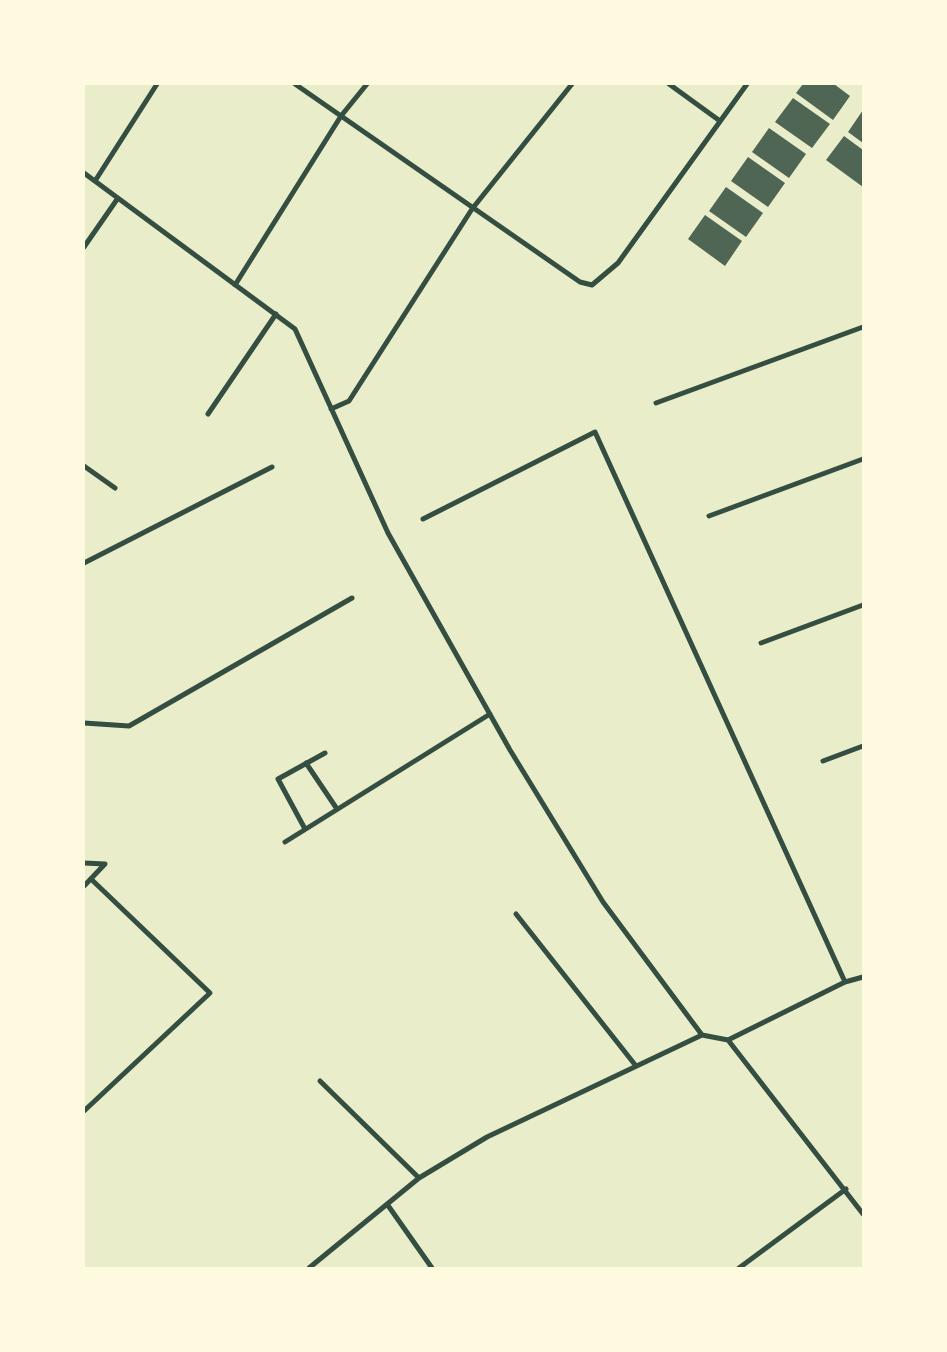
<!DOCTYPE html>
<html>
<head>
<meta charset="utf-8">
<style>
  body { margin:0 }
  #map { position:relative; width:947px; height:1352px; overflow:hidden; background:#e9edc9; font-family:Arial,sans-serif }
  canvas { display:block }
  .frame { position:absolute; inset:0; border:85px solid #fefae0; pointer-events:none }
</style>
</head>
<body>
<div id="map">
<canvas width="947" height="1352"></canvas>
<div class="frame"></div>
</div>
<script>
const ctx = document.querySelector('canvas').getContext('2d');
ctx.lineJoin = 'round';
function fill(path, color) {
  ctx.fillStyle = color;
  ctx.fill(path, 'evenodd');
}
function stroke(path, color, width, dash) {
  ctx.strokeStyle = color;
  ctx.lineWidth = width;
  ctx.lineCap = dash ? 'butt' : 'round';
  ctx.setLineDash(dash || []);
  ctx.stroke(path);
}
const building = new Path2D(`
  M 803,84 L 834,84 L 850,96 L 833,120 L 796,93 Z
  M 793,98 L 830,124 L 812,148 L 775,122 Z
  M 863,110 L 863,143 L 848,132 Z
  M 769,128 L 806,154 L 789,178 L 752,152 Z
  M 844,136 L 863,150 L 863,187 L 826,160 Z
  M 748,157 L 785,183 L 768,207 L 731,181 Z
  M 726,187 L 763,213 L 746,237 L 709,211 Z
  M 705,215 L 742,241 L 725,266 L 688,239 Z`);
const minor = new Path2D(`
  M 295,84 L 580,282 L 592,285 L 618,263 L 747,84
  M 669,84 L 720,121
  M 84,173 L 295,329 L 388,533 L 510,750 L 603,902 L 702,1035
  M 95,181 L 157,84
  M 84,247 L 118,198
  M 235,285 L 341,116 L 367,84
  M 656,403 L 863,327
  M 331,409 L 349,401 L 472,209 L 572,84
  M 208,414 L 276,314
  M 84,466 L 115,488
  M 709,516 L 863,459
  M 423,519 L 595,432 L 845,982
  M 84,563 L 272,467
  M 761,643 L 863,605
  M 84,723 L 129,726 L 352,598
  M 823,761 L 863,746
  M 306,763 L 337,809
  M 305,829 L 278,779 L 325,753
  M 285,842 L 490,714
  M 84,863 L 105,864 L 84,886
  M 516,914 L 636,1066
  M 728,1040 L 863,1214
  M 320,1081 L 419,1178
  M 84,1111 L 210,993 L 91,879
  M 387,1204 L 432,1268
  M 309,1268 L 419,1178 L 487,1137 L 702,1035 L 728,1040 L 845,982 L 863,977
  M 739,1268 L 846,1189`);
fill(building, '#4f6655');
stroke(minor, '#344e41', 5);
</script>
</body>
</html>
